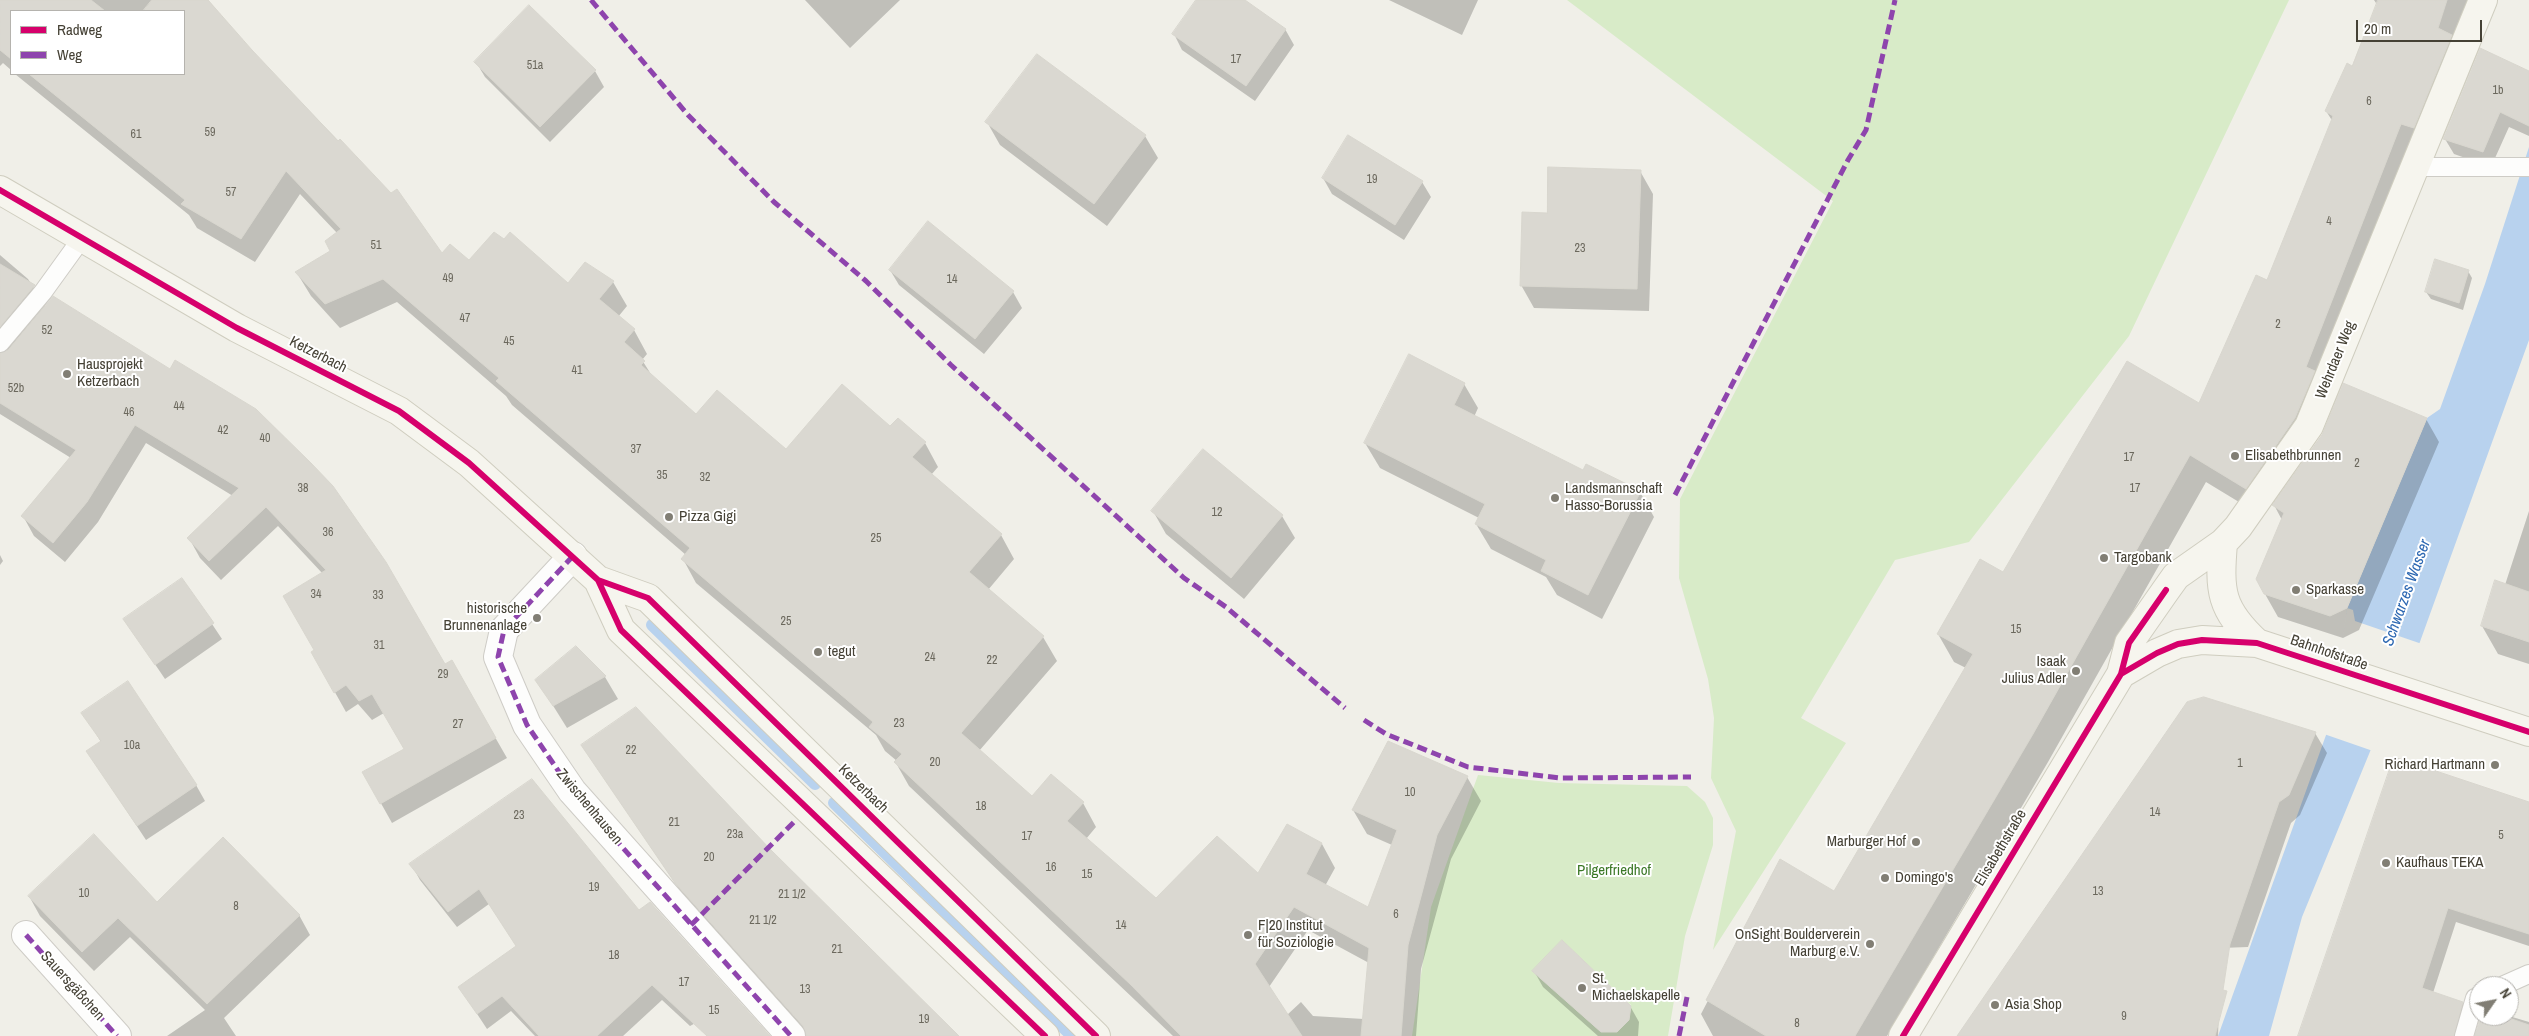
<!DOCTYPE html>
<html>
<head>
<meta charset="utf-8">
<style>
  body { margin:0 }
  #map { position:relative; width:2529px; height:1036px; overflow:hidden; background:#f0efe8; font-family:"Archivo Narrow",sans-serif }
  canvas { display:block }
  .legend { position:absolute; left:10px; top:10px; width:175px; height:65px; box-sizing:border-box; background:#fff; border:1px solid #b5b3ae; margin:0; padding:6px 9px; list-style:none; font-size:15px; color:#454135 }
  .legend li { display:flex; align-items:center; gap:10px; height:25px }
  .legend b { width:25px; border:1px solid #b5b3ae }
  .north { position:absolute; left:2469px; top:976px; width:50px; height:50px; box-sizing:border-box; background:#fff; border:1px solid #b5b3ae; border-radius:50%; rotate:57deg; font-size:14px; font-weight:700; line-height:20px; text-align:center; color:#454135 }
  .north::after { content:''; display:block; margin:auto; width:18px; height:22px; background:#817e74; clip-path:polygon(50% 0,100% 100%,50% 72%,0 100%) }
  .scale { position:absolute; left:2356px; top:20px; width:126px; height:22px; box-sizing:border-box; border:2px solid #454135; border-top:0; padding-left:6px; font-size:15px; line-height:18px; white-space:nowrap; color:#454135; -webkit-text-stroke:4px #fff; paint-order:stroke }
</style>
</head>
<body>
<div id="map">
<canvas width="2529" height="1036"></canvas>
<ul class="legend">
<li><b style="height:6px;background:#d6006c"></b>Radweg</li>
<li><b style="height:6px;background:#8e44ad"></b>Weg</li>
</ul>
<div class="north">N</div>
<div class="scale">20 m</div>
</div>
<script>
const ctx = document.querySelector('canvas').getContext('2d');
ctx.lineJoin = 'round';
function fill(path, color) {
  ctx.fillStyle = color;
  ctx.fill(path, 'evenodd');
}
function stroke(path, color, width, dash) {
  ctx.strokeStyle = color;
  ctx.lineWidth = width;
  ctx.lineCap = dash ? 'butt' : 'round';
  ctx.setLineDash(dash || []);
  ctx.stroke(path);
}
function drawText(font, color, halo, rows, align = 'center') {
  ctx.font = font + ' "Archivo Narrow",sans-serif';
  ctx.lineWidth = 4;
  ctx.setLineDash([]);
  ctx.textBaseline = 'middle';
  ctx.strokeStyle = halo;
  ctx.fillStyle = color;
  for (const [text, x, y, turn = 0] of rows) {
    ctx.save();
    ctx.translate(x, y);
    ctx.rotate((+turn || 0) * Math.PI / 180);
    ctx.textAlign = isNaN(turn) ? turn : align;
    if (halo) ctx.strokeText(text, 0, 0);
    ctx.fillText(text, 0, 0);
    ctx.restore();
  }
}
const green = new Path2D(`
  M 1567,0 L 2289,0 L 2129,336 L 1969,542 L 1895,560 L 1801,718 L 1846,743 L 1713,950 L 1736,831 L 1711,778 L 1714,718 L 1708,679 L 1679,578 L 1680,499 L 1833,201 Z
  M 1478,775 L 1559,783 L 1687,786 L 1705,802 L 1713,818 L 1713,845 L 1685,936 L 1668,1036 L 1412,1036 L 1431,907 ZM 1562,941 L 1631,1005 L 1629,1020 L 1617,1031 L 1601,1032 L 1533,971 Z`);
const water = new Path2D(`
  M 2529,147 L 2529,340 L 2417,650 L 2376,737 L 2302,917 L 2269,1036 L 2218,1036 L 2335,710 L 2346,630 L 2347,608 L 2427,418 L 2440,409 L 2485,284 Z`);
const pier = new Path2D(`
  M 2347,608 L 2353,610 L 2355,621 L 2422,644 L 2373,751 L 2324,734 L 2333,709 Z`);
const shadow = new Path2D(`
  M 0,0 L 208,0 L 251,51 L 391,195 L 442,255 L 568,285 L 586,264 L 613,282 L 627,306 L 618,317 L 634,330 L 647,354 L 642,360 L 654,379 L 696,416 L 786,451 L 891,428 L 925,443 L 938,467 L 931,475 L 1001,535 L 1014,559 L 988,590 L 1043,637 L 1057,661 L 979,751 L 1033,798 L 1083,803 L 1096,827 L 1086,839 L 1156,899 L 1259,875 L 1288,826 L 1322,844 L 1335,868 L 1325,886 L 1369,909 L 1392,845 L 1367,834 L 1353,810 L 1467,777 L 1481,801 L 1451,859 L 1421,969 L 1416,1036 L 1173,1036 L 909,786 L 896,763 L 897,761 L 885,751 L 876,735 L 696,583 L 683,559 L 686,555 L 512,405 L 506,396 L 397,302 L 340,328 L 311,296 L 297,273 L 332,252 L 337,233 L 300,194 L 255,262 L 197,228 L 189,215 L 15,74 L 184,74 L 184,11 L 11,11 L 11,70 L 3,63 L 0,66 ZM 1308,930 L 1369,963 L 1364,1019 L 1313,1016 L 1301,1002 L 1287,1015 L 1269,987 Z
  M 805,0 L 900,0 L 850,48 Z
  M 1197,0 L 1243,0 L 1285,29 L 1294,45 L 1255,101 L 1182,50 L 1174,34 Z
  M 1389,0 L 1478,0 L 1462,35 Z
  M 2374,0 L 2473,0 L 2262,516 L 2206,482 L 2048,762 L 1887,1036 L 1713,1036 L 1701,1014 L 1781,861 L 1835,892 L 1966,668 L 1954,662 L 1938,634 L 2003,574 L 2200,405 L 2268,281 L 2333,122 L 2326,111 L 2353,68 L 2378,6 Z
  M 529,7 L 595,71 L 604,87 L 550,142 L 485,77 L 476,62 Z
  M 2529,72 L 2529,136 L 2509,127 L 2491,167 L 2454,154 L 2445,139 Z
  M 987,122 L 1145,136 L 1158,158 L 1107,226 L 1000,145 Z
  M 1640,171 L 1653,194 L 1649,311 L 1534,308 L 1521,285 L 1548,214 Z
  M 1323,178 L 1422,182 L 1431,197 L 1404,240 L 1332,194 Z
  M 929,223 L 1013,292 L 1022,308 L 984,354 L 899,285 L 890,270 Z
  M 0,255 L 28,279 L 46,307 L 445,666 L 452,662 L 507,758 L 392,823 L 364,773 L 405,750 L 384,713 L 372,720 L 358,704 L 346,712 L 313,653 L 315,651 L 323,574 L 278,526 L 221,580 L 200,558 L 189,538 L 233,496 L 146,443 L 98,522 L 65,562 L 34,536 L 23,516 L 71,458 L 0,414 Z
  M 2468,271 L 2472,278 L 2463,310 L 2431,299 L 2426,292 Z
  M 1464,384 L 1478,408 L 1474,417 L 1584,472 L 1640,492 L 1654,517 L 1602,619 L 1557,595 L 1546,577 L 1491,549 L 1476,524 L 1479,518 L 1380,468 L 1365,443 Z
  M 2426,419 L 2439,442 L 2359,630 L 2343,638 L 2278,617 L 2265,594 L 2282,520 L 2274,505 Z
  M 1153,511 L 1282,516 L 1295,538 L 1244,599 L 1166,534 Z
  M 2529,511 L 2529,664 L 2498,654 L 2482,626 L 2505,585 Z
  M 0,555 L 3,561 L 0,565 Z
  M 182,579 L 222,639 L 165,679 L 125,620 Z
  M 576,648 L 605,677 L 618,699 L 567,728 L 537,680 Z
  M 83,713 L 196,785 L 205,801 L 146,840 L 88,752 L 101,742 Z
  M 2315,733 L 2327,753 L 2300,815 L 2291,823 L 2248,947 L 2221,948 L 2218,1036 L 1957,1036 Z
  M 582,746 L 770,850 L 953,1036 L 807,1036 L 686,899 Z
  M 2529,803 L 2529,946 L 2456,922 L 2433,993 L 2462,1003 L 2470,1018 L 2465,1036 L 2299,1036 Z
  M 411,864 L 639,912 L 768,1036 L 715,1036 L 703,1019 L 690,1026 L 662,1000 L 623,1036 L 535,1036 L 511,1011 L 487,1029 L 460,988 L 517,947 L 489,904 L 457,927 L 420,880 Z
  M 29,896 L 157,904 L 299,915 L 310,935 L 224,1018 L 236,1036 L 167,1036 L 205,1010 L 130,937 L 94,971 L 40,916 Z
  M 1534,971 L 1630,1006 L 1639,1022 L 1638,1036 L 1598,1036 L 1543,987 Z
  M 2482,1016 L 2509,1016 L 2529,1022 L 2529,1036 L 2475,1036 Z`);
const stream = new Path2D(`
  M 652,625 L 815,784
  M 834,803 L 1072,1036`);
const building = new Path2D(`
  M 0,0 L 91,0 L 105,11 L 11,11 L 11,59 L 0,50 Z
  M 152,0 L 208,0 L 252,50 L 338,141 L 340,139 L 391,193 L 397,189 L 442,253 L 450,244 L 469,260 L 494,232 L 504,239 L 510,232 L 568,283 L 585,262 L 614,281 L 599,299 L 635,329 L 624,342 L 645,361 L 641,365 L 696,414 L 717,390 L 786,449 L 842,384 L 890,426 L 898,418 L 926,442 L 912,457 L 1002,534 L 969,572 L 1044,636 L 961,733 L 1032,796 L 1051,774 L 1084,802 L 1067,821 L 1156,898 L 1217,836 L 1258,873 L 1287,824 L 1322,843 L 1306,874 L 1368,907 L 1397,830 L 1352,810 L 1388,741 L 1468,776 L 1437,835 L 1423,889 L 1408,945 L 1401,1036 L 1361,1036 L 1369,948 L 1294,907 L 1255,964 L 1302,1036 L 1181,1036 L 1131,985 L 894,762 L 902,754 L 869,727 L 873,722 L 681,559 L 690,548 L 496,381 L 499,378 L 432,321 L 383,279 L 325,304 L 295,272 L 330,251 L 325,241 L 341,229 L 286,171 L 241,239 L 181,204 L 185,200 L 29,74 L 184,74 L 184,11 L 143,11 Z
  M 1196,0 L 1245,0 L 1286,29 L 1246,86 L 1172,34 Z
  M 2378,0 L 2447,0 L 2438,28 L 2452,35 L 2414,128 L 2401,124 L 2306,367 L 2315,371 L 2295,418 L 2246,489 L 2190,455 L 2033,734 L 1855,1036 L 1766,1036 L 1706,1000 L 1780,859 L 1834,891 L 1973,654 L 1937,634 L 1980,559 L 2003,572 L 2127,361 L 2199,403 L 2256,275 L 2267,280 L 2333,116 L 2325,111 L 2347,63 L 2352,66 Z
  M 529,5 L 596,70 L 540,127 L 474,62 Z
  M 2480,48 L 2529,71 L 2529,126 L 2500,112 L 2483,152 L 2443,139 Z
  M 1037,54 L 1146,135 L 1094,204 L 985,122 Z
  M 1348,135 L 1423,181 L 1395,225 L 1322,178 Z
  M 1548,167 L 1641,170 L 1637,289 L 1520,286 L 1522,212 L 1547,213 Z
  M 928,221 L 1014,291 L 975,339 L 889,270 Z
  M 2435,259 L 2469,270 L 2459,303 L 2425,292 Z
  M 0,264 L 35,285 L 0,327 Z
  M 53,296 L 170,369 L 175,360 L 256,409 L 311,463 L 333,486 L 386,562 L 445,664 L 452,660 L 496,738 L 380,804 L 362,772 L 404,749 L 372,694 L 359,701 L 346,685 L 334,693 L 311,652 L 314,650 L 283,596 L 326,570 L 266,507 L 209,561 L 187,538 L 239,488 L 135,425 L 87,502 L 53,543 L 21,516 L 76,450 L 0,403 L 0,353 L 8,350 Z
  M 1409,354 L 1465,383 L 1454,405 L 1583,470 L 1586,464 L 1641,491 L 1588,595 L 1541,571 L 1546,560 L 1475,524 L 1485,504 L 1364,443 Z
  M 2343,383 L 2427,418 L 2347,608 L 2330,616 L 2264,594 L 2256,579 L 2284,513 L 2272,505 L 2322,435 Z
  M 1203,449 L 1283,515 L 1231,578 L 1151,511 Z
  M 182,578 L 214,623 L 155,665 L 123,619 Z
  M 2495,580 L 2529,592 L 2529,642 L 2481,626 Z
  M 576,646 L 606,676 L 553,706 L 535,680 Z
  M 128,681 L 197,785 L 137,826 L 86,751 L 101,741 L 81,713 Z
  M 2204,697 L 2316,732 L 2289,795 L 2279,802 L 2230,944 L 2223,990 L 2227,991 L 2215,1036 L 1957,1036 L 2187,702 Z
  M 636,707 L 770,849 L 959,1036 L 806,1036 L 803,1026 L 675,883 L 581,745 Z
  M 2394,757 L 2529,802 L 2529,934 L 2448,908 L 2422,988 L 2463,1002 L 2454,1036 L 2298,1036 Z
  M 532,779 L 639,910 L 650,902 L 770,1036 L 707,1036 L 652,985 L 597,1036 L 539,1036 L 502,996 L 477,1014 L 458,987 L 516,946 L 479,889 L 448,912 L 409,864 Z
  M 94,834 L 157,902 L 223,837 L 300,915 L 207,1004 L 118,918 L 82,952 L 28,896 Z
  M 1562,940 L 1631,1006 L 1629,1020 L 1617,1032 L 1601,1032 L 1532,971 Z
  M 2481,1016 L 2503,1016 L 2529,1025 L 2529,1036 L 2475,1036 Z`);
const service = new Path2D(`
  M 2415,167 L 2529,167
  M 0,343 L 43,292 L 82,238
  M 2502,986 L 2529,974
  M 2464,1036 L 2475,998 L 2479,996`);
const minor = new Path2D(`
  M 573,556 L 504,630 L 498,657 L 527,725 L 572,791 L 791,1036
  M 26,935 L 117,1036`);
const secondary = new Path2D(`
  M 0,190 L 237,328 L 399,411 L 469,463 L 598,580 L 621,630 L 1045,1036
  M 2223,543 C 2219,591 2220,609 2257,643
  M 598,580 L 648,598 L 1096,1036
  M 2121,674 L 2157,653 L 2178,644 L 2202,640 L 2257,643 L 2529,732
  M 1903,1036 L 2121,674 L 2129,643 L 2166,590 L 2176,576 L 2223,543 L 2238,527 L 2309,426 L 2483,0`);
const quiet = new Path2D(`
  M 591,0 L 688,115 L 774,202 L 866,281 L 951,365 L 1184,578 L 1226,607 L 1345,708
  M 1675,495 L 1848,160 L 1866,130 L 1895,0
  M 573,556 L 504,630 L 498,657 L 527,725 L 572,791 L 791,1036
  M 1364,720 L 1386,734 L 1468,767 L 1560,778 L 1691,777
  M 691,925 L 795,821
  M 26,935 L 117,1036
  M 1679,1036 L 1687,997`);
const cycleway = new Path2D(`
  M 0,190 L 237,328 L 399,411 L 469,463 L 598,580 L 621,630 L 1045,1036
  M 598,580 L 648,598 L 1096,1036
  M 2121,674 L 2157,653 L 2178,644 L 2202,640 L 2257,643 L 2529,732
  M 1903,1036 L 2121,674 L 2129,643 L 2166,590`);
const markers = [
  [67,374,5,"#817e74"],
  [2235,456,5,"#817e74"],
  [1555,498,5,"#817e74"],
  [669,517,5,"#817e74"],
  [2104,558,5,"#817e74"],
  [2296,590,5,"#817e74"],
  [537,618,5,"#817e74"],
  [818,652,5,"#817e74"],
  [2076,671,5,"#817e74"],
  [2495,765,5,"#817e74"],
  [1916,842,5,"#817e74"],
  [2386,863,5,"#817e74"],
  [1885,878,5,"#817e74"],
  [1248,935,5,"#817e74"],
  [1870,944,5,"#817e74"],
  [1582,988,5,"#817e74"],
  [1995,1005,5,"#817e74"]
];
const numberNames = [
  ["17",1236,60],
  ["51a",535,66],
  ["1b",2498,91],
  ["6",2369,102],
  ["59",210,133],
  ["61",136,135],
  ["19",1372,180],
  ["57",231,193],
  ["4",2329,222],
  ["51",376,246],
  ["23",1580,249],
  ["49",448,279],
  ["14",952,280],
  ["47",465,319],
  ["2",2278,325],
  ["52",47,331],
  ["45",509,342],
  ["41",577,371],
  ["52b",16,389],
  ["44",179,407],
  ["46",129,413],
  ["42",223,431],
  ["40",265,439],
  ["37",636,450],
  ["17",2129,458],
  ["2",2357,464],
  ["35",662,476],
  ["32",705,478],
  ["38",303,489],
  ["17",2135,489],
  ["12",1217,513],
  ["36",328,533],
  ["25",876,539],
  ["34",316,595],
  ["33",378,596],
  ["25",786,622],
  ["15",2016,630],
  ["31",379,646],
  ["24",930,658],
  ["22",992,661],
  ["29",443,675],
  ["23",899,724],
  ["27",458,725],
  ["10a",132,746],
  ["22",631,751],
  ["20",935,763],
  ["1",2240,764],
  ["10",1410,793],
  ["18",981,807],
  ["14",2155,813],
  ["23",519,816],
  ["21",674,823],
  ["23a",735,835],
  ["5",2501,836],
  ["17",1027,837],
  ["20",709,858],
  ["16",1051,868],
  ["15",1087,875],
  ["19",594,888],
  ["13",2098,892],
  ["10",84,894],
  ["21 1/2",792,895],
  ["8",236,907],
  ["6",1396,915],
  ["21 1/2",763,921],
  ["14",1121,926],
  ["21",837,950],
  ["18",614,956],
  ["17",684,983],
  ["13",805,990],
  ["15",714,1011],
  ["9",2124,1017],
  ["19",924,1020],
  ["8",1797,1024]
];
const streetNames = [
  ["Ketzerbach",318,355,27],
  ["Wehrdaer Weg",2336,360,-68],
  ["Bahnhofstraße",2329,653,19],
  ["Ketzerbach",863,789,44],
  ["Zwischenhausen",589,807,50],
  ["Elisabethstraße",2001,848,-59],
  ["Sauersgäßchen",72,986,48]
];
const poiNames = [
  ["Hausprojekt",77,365],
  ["Ketzerbach",77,382],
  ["Elisabethbrunnen",2245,456],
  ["Landsmannschaft",1565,489],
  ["Hasso-Borussia",1565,506],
  ["Pizza Gigi",679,517],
  ["Targobank",2114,558],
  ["Sparkasse",2306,590],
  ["historische",527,609,"right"],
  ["Brunnenanlage",527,626,"right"],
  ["tegut",828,652],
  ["Isaak",2066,662,"right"],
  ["Julius Adler",2066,679,"right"],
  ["Richard Hartmann",2485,765,"right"],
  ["Marburger Hof",1906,842,"right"],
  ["Kaufhaus TEKA",2396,863],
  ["Domingo's",1895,878],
  ["F|20 Institut",1258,926],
  ["für Soziologie",1258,943],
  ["OnSight Boulderverein",1860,935,"right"],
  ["Marburg e.V.",1860,952,"right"],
  ["St.",1592,979],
  ["Michaelskapelle",1592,996],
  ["Asia Shop",2005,1005]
];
const parkNames = [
  ["Pilgerfriedhof",1614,871]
];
const waterNames = [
  ["Schwarzes Wasser",2407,593,-70]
];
fill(green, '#d8ebc8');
fill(water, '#b8d2ee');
fill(pier, '#f0efe8');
fill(shadow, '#0003');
stroke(stream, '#b8d2ee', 12);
fill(building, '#dad8d1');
stroke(building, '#d8d6ce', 1);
stroke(service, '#ceccc6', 20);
stroke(minor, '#ceccc6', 30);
stroke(secondary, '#cfcdbf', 30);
stroke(service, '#fdfdfc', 18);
stroke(minor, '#fdfdfc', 28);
stroke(secondary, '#f6f5ee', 28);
stroke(quiet, '#8e44ad', 5, [10, 5]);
stroke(cycleway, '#d6006c', 6);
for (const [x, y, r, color] of markers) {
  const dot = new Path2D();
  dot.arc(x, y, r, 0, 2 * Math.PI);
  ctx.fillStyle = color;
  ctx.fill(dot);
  stroke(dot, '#fff', 2);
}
drawText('12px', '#6b685d', null, numberNames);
drawText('15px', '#454135', '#fff', streetNames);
drawText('15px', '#454135', '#fff', poiNames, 'left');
drawText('15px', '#3b7827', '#fff', parkNames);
drawText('italic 16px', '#2d68b2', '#fff', waterNames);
</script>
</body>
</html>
